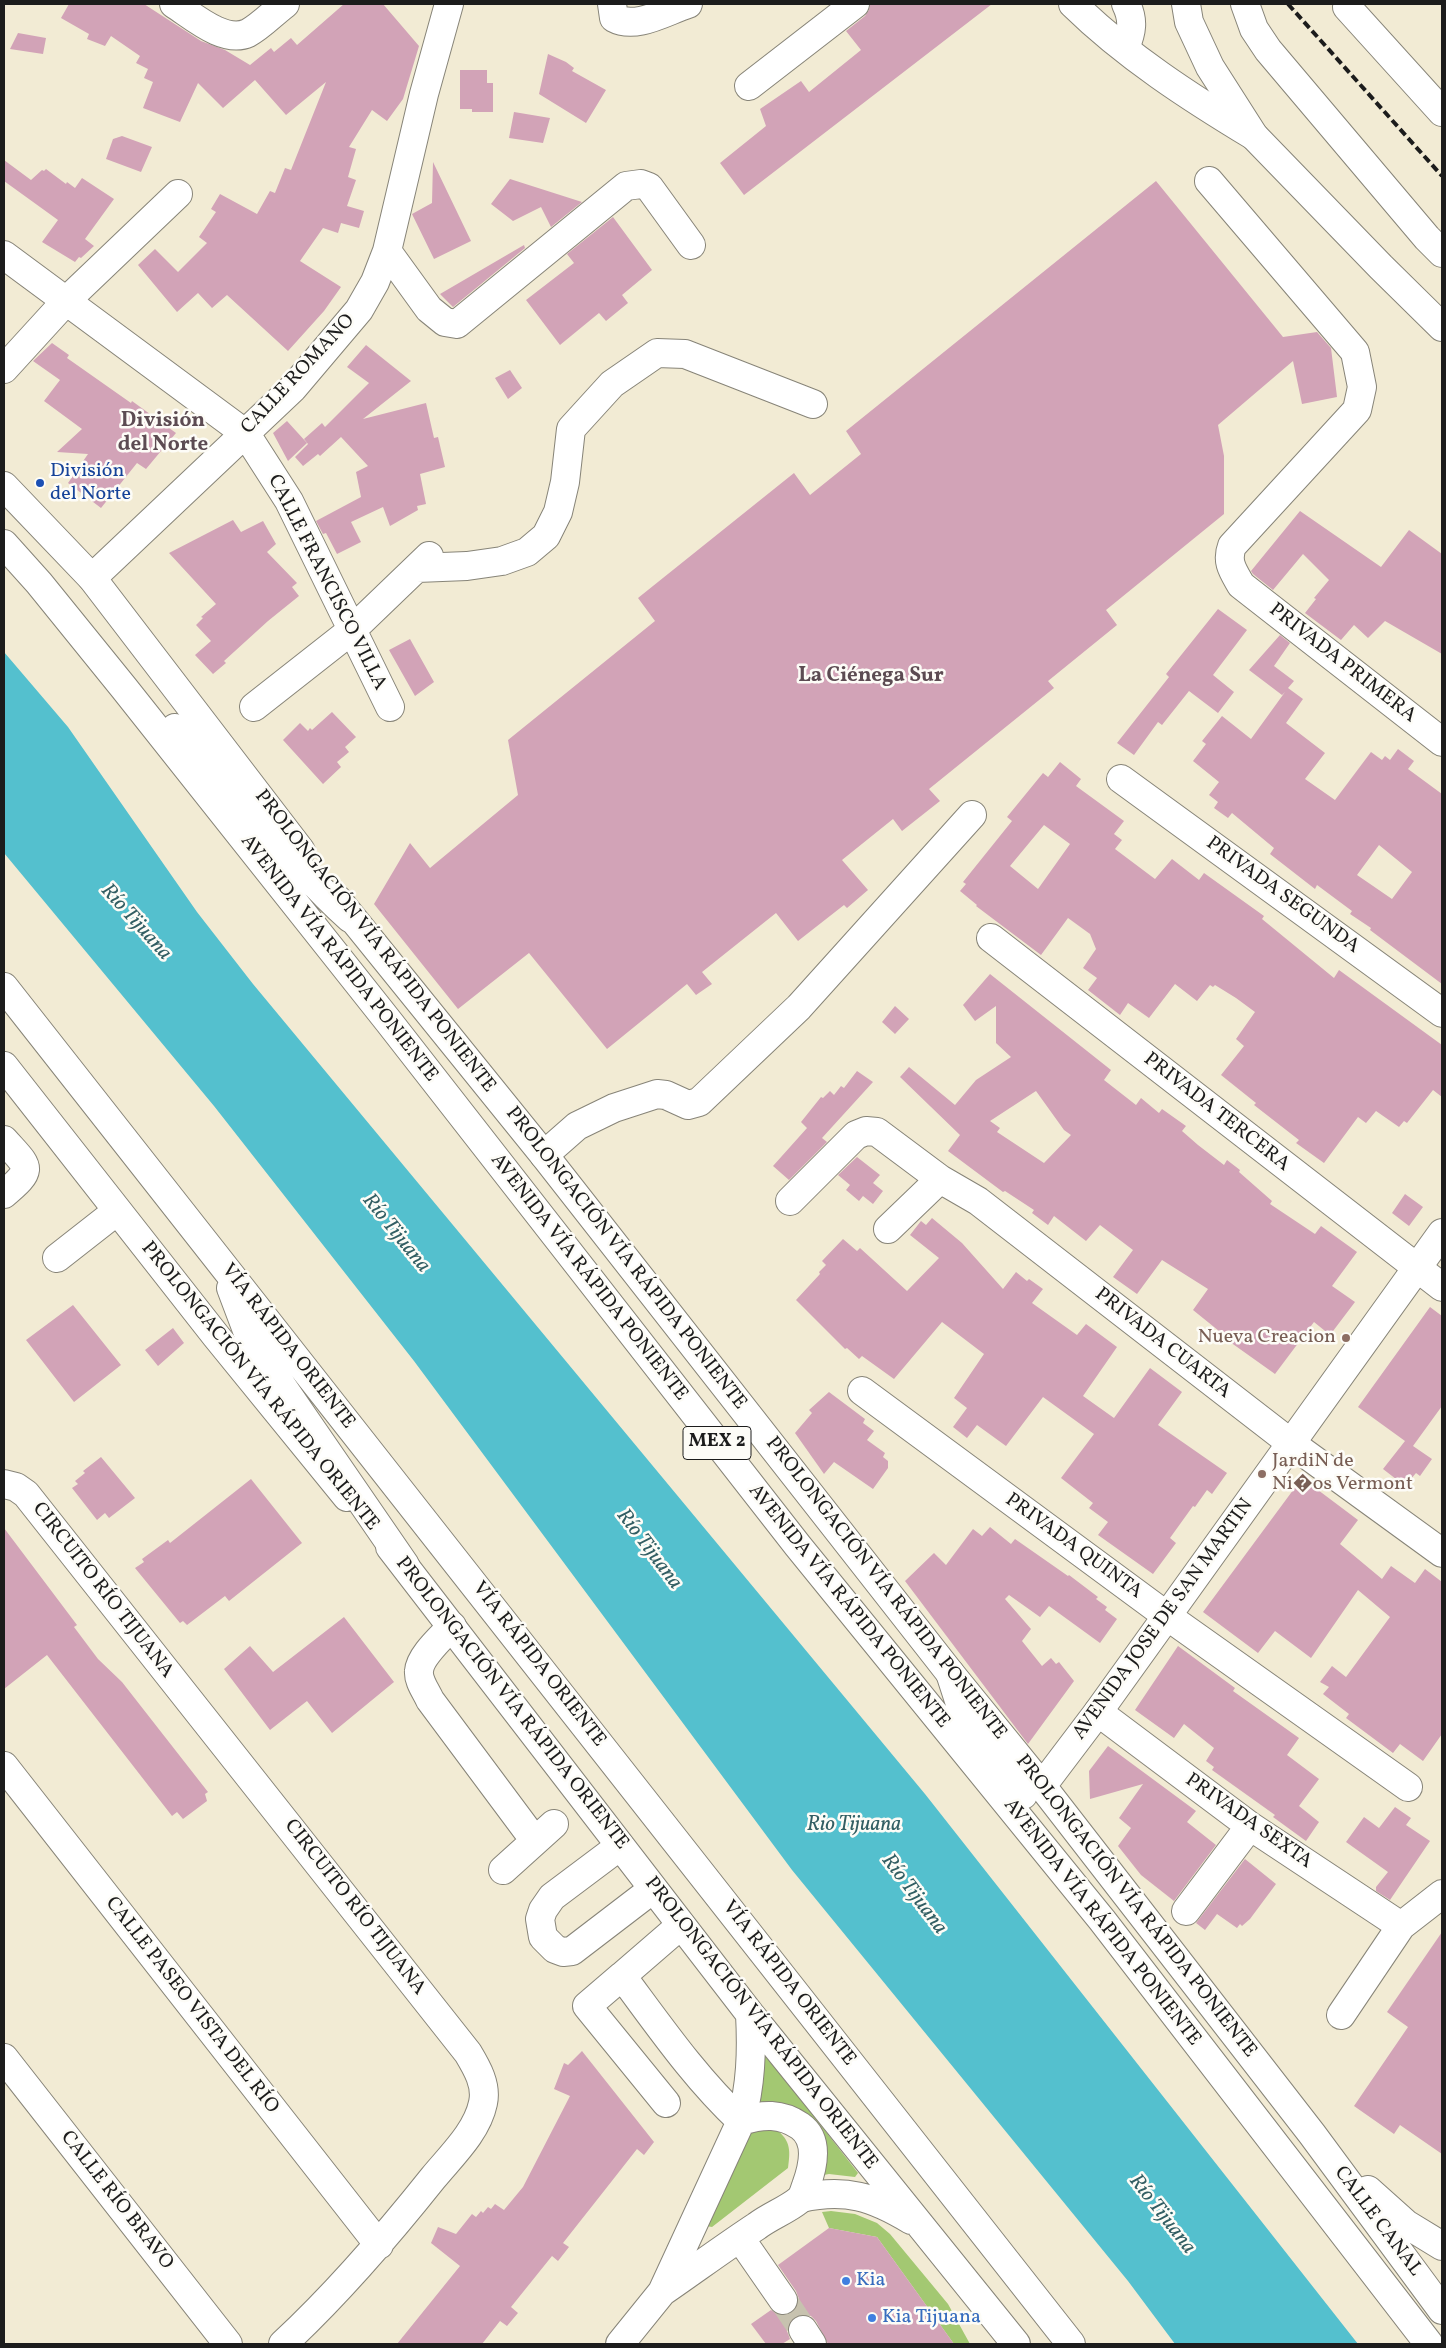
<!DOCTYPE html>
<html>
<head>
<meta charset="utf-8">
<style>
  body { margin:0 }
  #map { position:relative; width:1446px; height:2348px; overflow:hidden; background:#f2ebd4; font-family:Vollkorn,serif }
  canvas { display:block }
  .frame { position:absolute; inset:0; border:5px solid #1c1c1c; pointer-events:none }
</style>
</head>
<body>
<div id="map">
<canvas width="1446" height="2348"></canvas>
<div class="frame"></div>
</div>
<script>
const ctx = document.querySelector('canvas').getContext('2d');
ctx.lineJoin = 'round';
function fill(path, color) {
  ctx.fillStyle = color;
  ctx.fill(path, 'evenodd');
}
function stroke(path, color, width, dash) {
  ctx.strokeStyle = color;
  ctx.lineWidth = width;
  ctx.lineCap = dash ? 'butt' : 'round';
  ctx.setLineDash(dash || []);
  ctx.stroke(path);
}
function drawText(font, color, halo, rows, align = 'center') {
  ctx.font = font + ' Vollkorn,serif';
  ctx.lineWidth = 5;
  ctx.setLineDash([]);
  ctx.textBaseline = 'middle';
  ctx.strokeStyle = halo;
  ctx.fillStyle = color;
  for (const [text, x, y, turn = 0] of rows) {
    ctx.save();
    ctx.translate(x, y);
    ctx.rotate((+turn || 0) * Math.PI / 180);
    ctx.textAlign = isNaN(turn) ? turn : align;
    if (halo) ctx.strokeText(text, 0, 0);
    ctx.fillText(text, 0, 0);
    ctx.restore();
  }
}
const green = new Path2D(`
  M 763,2051 L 858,2173 L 855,2177 L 829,2174 L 813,2177 L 783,2106 L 753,2101 Z
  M 773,2127 C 790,2139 791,2148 788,2168 L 712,2227 L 706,2226 L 748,2132 Z
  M 831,2211 L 855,2214 L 877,2223 L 890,2234 L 948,2304 L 970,2344 L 954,2344 L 877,2237 L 829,2228 L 822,2212 Z`);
const water = new Path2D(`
  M 4,652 L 68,727 L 197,912 L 253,984 L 925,1794 L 1358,2344 L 1175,2344 L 1128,2281 L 792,1870 L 414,1361 L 214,1106 L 4,853 Z`);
const building = new Path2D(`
  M 69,4 L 144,4 L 201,41 L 225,50 L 250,65 L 271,48 L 274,52 L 291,38 L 297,45 L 344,4 L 383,4 L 419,46 L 403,99 L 387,121 L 372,110 L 349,147 L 356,149 L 348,177 L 356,180 L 347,206 L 364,211 L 359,228 L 341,223 L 338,233 L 323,228 L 300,261 L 341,287 L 324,311 L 288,351 L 227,295 L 212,308 L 198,293 L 177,312 L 138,265 L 155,249 L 178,272 L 207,243 L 199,237 L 216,212 L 211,209 L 220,194 L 257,214 L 270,191 L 275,193 L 285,168 L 291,170 L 326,82 L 286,115 L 255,80 L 223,108 L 198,83 L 180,122 L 143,108 L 153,82 L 144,78 L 148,69 L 136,63 L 140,56 L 111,36 L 105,46 L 87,39 L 89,34 L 61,18 Z
  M 870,4 L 992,4 L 744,195 L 720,163 L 766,126 L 760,109 L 801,81 L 809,92 L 861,50 L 846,31 L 865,16 L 869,10 Z
  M 18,33 L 46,38 L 43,54 L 10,49 Z
  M 548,54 L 566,62 L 574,68 L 572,71 L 606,90 L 586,123 L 539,94 Z
  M 460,70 L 487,70 L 487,83 L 493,83 L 493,112 L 472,112 L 472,109 L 460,109 Z
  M 514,112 L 550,118 L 543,143 L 509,138 Z
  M 122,136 L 152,147 L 141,172 L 106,159 L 113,139 Z
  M 4,160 L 31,180 L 42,170 L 44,171 L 46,169 L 66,184 L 67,182 L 75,188 L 82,178 L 114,199 L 85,239 L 94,246 L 81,258 L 79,257 L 75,262 L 42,242 L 58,220 L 4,181 Z
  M 433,162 L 471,241 L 434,259 L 412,214 L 432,203 Z
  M 510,179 L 535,187 L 582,202 L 551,227 L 541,207 L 513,221 L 491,204 Z
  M 1156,181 L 1283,337 L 1317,332 L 1331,348 L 1337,397 L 1302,404 L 1293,361 L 1218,425 L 1224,456 L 1224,514 L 1106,610 L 1117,625 L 1048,681 L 1054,688 L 929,789 L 940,801 L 902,831 L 893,819 L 842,860 L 868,890 L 847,908 L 844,905 L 798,941 L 776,913 L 702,972 L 712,984 L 696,995 L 687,984 L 607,1049 L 529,953 L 458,1009 L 374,904 L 410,843 L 430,868 L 518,795 L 508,740 L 655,621 L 638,598 L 794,473 L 810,495 L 861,454 L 846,431 Z
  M 613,217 L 652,270 L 622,295 L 628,303 L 606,321 L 599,313 L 560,345 L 526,300 L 574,263 L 567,254 Z
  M 524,245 L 525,248 L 453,307 L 440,294 Z
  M 52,343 L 69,355 L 67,358 L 131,403 L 132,401 L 176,433 L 146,469 L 137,463 L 101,508 L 68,483 L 88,454 L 57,452 L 82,429 L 44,401 L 60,380 L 33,361 Z
  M 366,345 L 411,381 L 363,419 L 426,403 L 434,438 L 438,437 L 445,467 L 420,474 L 426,504 L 417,506 L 418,510 L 390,526 L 383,507 L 351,522 L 361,542 L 337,554 L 326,533 L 323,534 L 316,521 L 361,497 L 356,472 L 368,466 L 341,437 L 320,456 L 318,454 L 303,466 L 295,457 L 308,444 L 304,439 L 322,423 L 325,427 L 369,383 L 347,367 Z
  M 510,370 L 522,388 L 508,399 L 495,378 Z
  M 287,421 L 307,443 L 288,461 L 273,433 Z
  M 1300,511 L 1381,567 L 1409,530 L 1442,554 L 1442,654 L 1385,621 L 1368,638 L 1354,625 L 1341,640 L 1305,613 L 1316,599 L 1314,598 L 1329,580 L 1303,554 L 1273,590 L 1253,574 L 1251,571 Z
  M 233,520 L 241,532 L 263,521 L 276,544 L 267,552 L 297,583 L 292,587 L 299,596 L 268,621 L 224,661 L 226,663 L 213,674 L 195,655 L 211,641 L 196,625 L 203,618 L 201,617 L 216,604 L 169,553 Z
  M 1218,609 L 1247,630 L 1213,675 L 1234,692 L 1218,713 L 1189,691 L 1162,725 L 1158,722 L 1134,755 L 1117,743 L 1169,677 L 1166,674 Z
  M 1280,635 L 1290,643 L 1274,666 L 1294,681 L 1288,688 L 1303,699 L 1286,723 L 1325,753 L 1305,779 L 1335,800 L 1371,752 L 1382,760 L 1385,756 L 1390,760 L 1398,749 L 1414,761 L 1408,769 L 1442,794 L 1442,984 L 1370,930 L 1371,928 L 1350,914 L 1352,911 L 1317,885 L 1315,889 L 1270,854 L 1274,848 L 1232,813 L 1228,818 L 1214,808 L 1218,802 L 1209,795 L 1219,782 L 1193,761 L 1206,744 L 1202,741 L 1222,716 L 1251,739 L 1285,692 L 1282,695 L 1249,670 ZM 1379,845 L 1412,872 L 1392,899 L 1357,875 Z
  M 410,639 L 434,682 L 415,696 L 389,650 Z
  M 332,712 L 356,737 L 345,747 L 349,752 L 337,762 L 341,767 L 323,784 L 283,740 L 300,723 L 308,731 L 310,728 L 312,730 Z
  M 1060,762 L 1081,779 L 1076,786 L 1124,821 L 1114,834 L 1122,840 L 1115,849 L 1155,879 L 1172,859 L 1199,880 L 1204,873 L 1264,916 L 1262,919 L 1334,978 L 1339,970 L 1442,1045 L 1442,1097 L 1433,1090 L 1407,1123 L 1404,1121 L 1399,1127 L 1376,1111 L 1366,1123 L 1358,1117 L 1324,1163 L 1296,1143 L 1299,1140 L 1254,1105 L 1256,1103 L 1221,1075 L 1244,1046 L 1236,1039 L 1255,1012 L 1236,998 L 1215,985 L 1213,987 L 1210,985 L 1197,1001 L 1175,984 L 1149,1018 L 1128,1003 L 1120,1015 L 1088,990 L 1097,978 L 1083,968 L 1096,949 L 1090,934 L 1068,918 L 1041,955 L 976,906 L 977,905 L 960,891 L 966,884 L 963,882 L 1012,821 L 1007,817 L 1043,773 L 1048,777 ZM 1044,825 L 1070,844 L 1038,889 L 1010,866 Z
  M 990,974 L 1111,1070 L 1104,1080 L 1136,1105 L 1141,1098 L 1159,1113 L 1162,1109 L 1186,1126 L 1182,1131 L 1198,1145 L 1224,1165 L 1227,1160 L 1240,1170 L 1239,1172 L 1272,1201 L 1270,1204 L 1315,1234 L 1321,1226 L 1357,1252 L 1332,1286 L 1355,1302 L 1330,1335 L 1314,1322 L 1275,1374 L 1223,1337 L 1218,1333 L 1219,1331 L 1193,1310 L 1208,1289 L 1162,1260 L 1137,1294 L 1113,1277 L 1133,1250 L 1100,1225 L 1086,1241 L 1054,1216 L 1048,1225 L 1032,1213 L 1034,1210 L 1005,1191 L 1003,1192 L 948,1151 L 960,1135 L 900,1077 L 909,1067 L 955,1105 L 976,1080 L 1011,1057 L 996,1043 L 996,1006 L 975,1021 L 963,1005 ZM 1036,1091 L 1064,1130 L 1071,1135 L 1044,1163 L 997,1132 L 1000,1128 L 990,1121 Z
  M 895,1006 L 909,1019 L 895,1034 L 882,1022 Z
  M 857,1071 L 873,1082 L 822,1138 L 827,1142 L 789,1180 L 773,1166 L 807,1128 L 801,1122 L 821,1097 L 823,1098 L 830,1091 L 834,1095 L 841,1086 L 844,1088 Z
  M 857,1157 L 880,1175 L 873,1183 L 883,1191 L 873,1204 L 863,1196 L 859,1201 L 846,1190 L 850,1185 L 838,1175 Z
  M 1405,1194 L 1423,1207 L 1409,1226 L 1392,1213 Z
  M 932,1218 L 962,1243 L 1003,1289 L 1016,1272 L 1027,1281 L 1029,1279 L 1043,1289 L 1032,1303 L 1077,1335 L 1086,1324 L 1117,1347 L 1083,1396 L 1114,1418 L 1150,1368 L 1182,1392 L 1158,1425 L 1227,1473 L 1212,1494 L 1207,1490 L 1195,1507 L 1193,1506 L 1170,1538 L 1176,1543 L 1153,1574 L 1098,1535 L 1108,1522 L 1089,1508 L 1093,1503 L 1061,1478 L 1094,1434 L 1043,1397 L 1006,1446 L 977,1425 L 967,1438 L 953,1427 L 967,1408 L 954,1398 L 984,1354 L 942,1322 L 894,1379 L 862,1356 L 859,1359 L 847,1348 L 845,1349 L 796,1300 L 820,1274 L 819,1272 L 826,1265 L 822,1261 L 843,1239 L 857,1251 L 860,1248 L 907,1291 L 939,1258 L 910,1235 L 921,1221 L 926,1225 Z
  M 73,1305 L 121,1365 L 74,1402 L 26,1340 Z
  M 1430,1307 L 1442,1316 L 1442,1406 L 1413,1446 L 1432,1459 L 1420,1476 L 1416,1473 L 1405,1486 L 1383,1469 L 1405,1441 L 1358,1407 Z
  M 173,1328 L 184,1343 L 158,1366 L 145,1350 Z
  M 829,1392 L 865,1419 L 863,1423 L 874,1431 L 867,1440 L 885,1453 L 883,1457 L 888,1461 L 888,1468 L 873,1489 L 834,1462 L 824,1474 L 795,1433 L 812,1413 L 809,1410 Z
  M 101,1457 L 135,1498 L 109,1518 L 105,1513 L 97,1520 L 72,1488 L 78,1484 L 75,1481 L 85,1473 L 83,1471 Z
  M 1302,1478 L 1358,1520 L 1340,1544 L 1382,1579 L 1391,1566 L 1415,1583 L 1425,1569 L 1442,1582 L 1442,1734 L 1423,1761 L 1400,1744 L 1393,1753 L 1346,1718 L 1349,1714 L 1323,1694 L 1329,1687 L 1320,1682 L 1332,1666 L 1346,1677 L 1390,1617 L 1358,1590 L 1311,1658 L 1275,1631 L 1258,1653 L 1203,1612 Z
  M 251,1479 L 302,1543 L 229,1601 L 225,1596 L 187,1625 L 183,1621 L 180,1623 L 135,1568 L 144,1562 L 142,1559 L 168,1540 L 170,1543 Z
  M 990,1527 L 1011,1544 L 1015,1539 L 1068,1576 L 1069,1575 L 1098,1597 L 1096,1599 L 1107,1607 L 1105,1610 L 1117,1619 L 1100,1643 L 1049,1606 L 1040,1617 L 1009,1595 L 1005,1599 L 1031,1629 L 1022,1641 L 1042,1666 L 1051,1658 L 1056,1664 L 1059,1662 L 1074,1681 L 1028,1744 L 905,1581 L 934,1553 L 946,1565 L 973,1529 L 982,1536 Z
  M 4,1528 L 77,1625 L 74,1627 L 98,1659 L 122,1682 L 208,1792 L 205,1794 L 207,1801 L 183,1819 L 177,1812 L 172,1816 L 47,1655 L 4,1689 Z
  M 344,1617 L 394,1682 L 332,1733 L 307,1701 L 270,1730 L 224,1669 L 250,1646 L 273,1672 Z
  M 1178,1646 L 1235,1688 L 1233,1691 L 1299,1738 L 1287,1755 L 1319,1779 L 1299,1806 L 1319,1822 L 1306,1841 L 1273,1817 L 1275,1815 L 1212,1770 L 1214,1767 L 1206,1761 L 1214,1748 L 1184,1724 L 1174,1738 L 1135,1710 Z
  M 1108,1746 L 1196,1811 L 1187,1822 L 1216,1845 L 1174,1901 L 1141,1875 L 1118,1846 L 1131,1828 L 1119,1818 L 1143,1784 L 1090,1799 L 1089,1771 Z
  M 1395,1807 L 1411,1818 L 1406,1825 L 1430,1841 L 1390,1900 L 1376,1891 L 1376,1887 L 1388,1872 L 1346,1842 L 1364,1817 L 1379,1828 Z
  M 1245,1859 L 1276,1884 L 1250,1919 L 1242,1926 L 1240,1924 L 1237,1928 L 1217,1914 L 1205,1930 L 1196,1923 Z
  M 1442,1932 L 1442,2154 L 1400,2125 L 1394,2134 L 1354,2106 L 1408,2027 L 1387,2012 Z
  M 582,2051 L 654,2142 L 644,2155 L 637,2149 L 604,2191 L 563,2243 L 569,2247 L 558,2261 L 552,2256 L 511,2307 L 518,2313 L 507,2326 L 500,2321 L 482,2344 L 397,2344 L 460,2266 L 431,2243 L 438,2227 L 456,2234 L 472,2214 L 476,2217 L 481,2211 L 483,2213 L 488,2207 L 491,2209 L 495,2204 L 504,2210 L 523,2187 L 570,2096 L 554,2089 L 564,2063 L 568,2065 Z
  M 829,2228 L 877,2237 L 954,2344 L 828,2344 L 816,2321 L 811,2316 L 803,2314 L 795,2317 L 789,2322 L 787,2331 L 790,2339 L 782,2344 L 766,2344 L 751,2324 L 771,2310 L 777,2314 L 784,2316 L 791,2313 L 797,2307 L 799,2299 L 796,2291 L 778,2265 Z`);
const minorTunnel = new Path2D(`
  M 783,2300 L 803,2330`);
const minor = new Path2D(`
  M 174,4 C 193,16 224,44 248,33 C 261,26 273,13 285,4
  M 612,4 L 614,18 C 636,30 666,11 688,4
  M 1073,4 C 1126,56 1191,98 1254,136
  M 1347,7 L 1442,112
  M 749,86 L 855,4
  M 1209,181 L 1355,352 L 1362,387 L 1357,410 L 1232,546 C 1226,562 1233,571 1241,585 L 1442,742
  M 387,251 L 429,309 L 445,322 L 457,324 L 626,186 L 641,184 L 649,187 L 691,245
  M 4,255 L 246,434 L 289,501 L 390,707
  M 4,369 L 67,300 L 178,194
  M 417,568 L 467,566 L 502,561 L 527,552 L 546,536 L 558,512 L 565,482 L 571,429 L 612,384 L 657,353 L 685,354 L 813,404
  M 92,578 L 293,388 L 359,310 L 375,282 L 387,251 L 424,94 L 449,4
  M 254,707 L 352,630 L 429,556
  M 1121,779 L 1442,1013
  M 991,938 L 1442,1287
  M 4,1140 C 29,1168 35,1168 4,1194
  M 544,1155 L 577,1126 L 614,1108 L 657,1094 L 666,1095 L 688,1105 L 699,1102 L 799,1007 L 972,815
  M 790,1201 L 856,1135 L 866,1131 L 877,1132 L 940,1179
  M 888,1229 L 940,1179 L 978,1201 L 1292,1444 L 1442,1553
  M 57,1258 L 117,1211
  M 862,1391 L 1167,1616 L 1408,1787
  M 4,1484 L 16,1487 L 26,1494 L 468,2053 C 477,2068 487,2085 483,2103 C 477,2132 451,2156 433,2178 C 386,2237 338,2293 283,2344
  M 452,1626 C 442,1637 420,1656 419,1671 C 418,1681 426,1691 430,1700 L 535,1841
  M 1098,1712 L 1250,1826 L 1401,1926
  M 4,1766 L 379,2245
  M 620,1846 L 552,1897 L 543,1910 L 540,1919 L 543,1937 L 555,1949 L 563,1952 L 572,1951 L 653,1889
  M 503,1870 L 554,1824
  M 1186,1911 L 1250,1826
  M 681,1925 L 622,1976 C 660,2027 695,2078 741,2121
  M 622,1976 L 587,2006 L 666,2103
  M 1341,2015 L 1401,1926 L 1442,1894
  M 4,2058 L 228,2344
  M 740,2238 L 783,2300
  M 662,2292 C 694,2270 725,2247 757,2226 C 770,2216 787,2210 799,2200 C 803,2197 804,2191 806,2186 C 813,2167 820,2140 800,2126 C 781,2113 763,2114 741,2121
  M 803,2330 L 812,2344
  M 620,2344 L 662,2292 L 741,2121`);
const major = new Path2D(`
  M 1186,4 L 1189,22 L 1210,67 L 1254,136 L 1381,267 L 1442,327
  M 1245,4 L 1254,29 L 1268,50 L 1427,238 L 1442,253
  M 1125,48 C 1132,32 1134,20 1126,4
  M 4,486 L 92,578 L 301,851
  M 337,899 L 544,1155 L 950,1673 L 1042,1786 L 1312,2134 L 1442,2310
  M 4,1066 L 216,1336 L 347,1497
  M 390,1547 L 750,2014 L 1016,2344
  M 1042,1786 L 1098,1712 L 1442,1233
  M 741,2121 C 751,2085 752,2051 750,2014
  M 1368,2190 L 1406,2224 L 1442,2246
  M 801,2198 C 846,2188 873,2197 911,2220`);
const highway = new Path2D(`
  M 4,544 L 39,583 L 124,688 L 389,1022 L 798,1546 L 1102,1920 L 1429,2344
  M 175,728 C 238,787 285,860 350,918
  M 4,987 L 1071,2344
  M 231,1288 L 251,1341 L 405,1565
  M 950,1673 L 961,1707 L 1023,1795`);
const rail = new Path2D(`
  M 1288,4 L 1442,176`);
const markers = [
  [40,483,5,"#1a4fb4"],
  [1346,1338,5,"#8d6e63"],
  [1262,1474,5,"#8d6e63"],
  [846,2281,5,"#3f7fe0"],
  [872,2318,5,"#3f7fe0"]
];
const shields = [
  [717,1443,68]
];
const shieldNames = [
  ["MEX 2",717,1443]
];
const streetNames = [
  ["CALLE ROMANO",299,375,-47],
  ["CALLE FRANCISCO VILLA",326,583,63],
  ["PRIVADA PRIMERA",1342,664,38],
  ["PRIVADA SEGUNDA",1282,896,36],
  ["PROLONGACIÓN VÍA RÁPIDA PONIENTE",374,942,52],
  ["AVENIDA VÍA RÁPIDA PONIENTE",338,959,52],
  ["PRIVADA TERCERA",1216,1113,38],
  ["PROLONGACIÓN VÍA RÁPIDA PONIENTE",625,1259,52],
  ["AVENIDA VÍA RÁPIDA PONIENTE",588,1278,52],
  ["PRIVADA CUARTA",1162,1344,38],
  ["VÍA RÁPIDA ORIENTE",287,1347,52],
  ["PROLONGACIÓN VÍA RÁPIDA ORIENTE",259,1387,51],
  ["PRIVADA QUINTA",1073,1547,36],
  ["PROLONGACIÓN VÍA RÁPIDA PONIENTE",885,1589,52],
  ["CIRCUITO RÍO TIJUANA",102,1591,52],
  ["AVENIDA VÍA RÁPIDA PONIENTE",848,1607,51],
  ["AVENIDA JOSE DE SAN MARTIN",1164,1620,-54],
  ["VÍA RÁPIDA ORIENTE",538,1665,52],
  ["PROLONGACIÓN VÍA RÁPIDA ORIENTE",511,1704,52],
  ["PRIVADA SEXTA",1248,1822,35],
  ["PROLONGACIÓN VÍA RÁPIDA PONIENTE",1135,1907,52],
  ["CIRCUITO RÍO TIJUANA",354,1908,52],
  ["AVENIDA VÍA RÁPIDA PONIENTE",1101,1923,52],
  ["VÍA RÁPIDA ORIENTE",788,1984,52],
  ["CALLE PASEO VISTA DEL RÍO",191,2006,52],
  ["PROLONGACIÓN VÍA RÁPIDA ORIENTE",760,2024,52],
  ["CALLE RÍO BRAVO",116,2201,52],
  ["CALLE CANAL",1377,2222,53]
];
const transitNames = [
  ["División",50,472],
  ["del Norte",50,495]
];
const educationNames = [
  ["Nueva Creacion",1336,1338],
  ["JardiN de",1272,1462,"left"],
  ["Ni�os Vermont",1272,1485,"left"]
];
const shopNames = [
  ["Kia",856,2281],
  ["Kia Tijuana",882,2318]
];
const neighbourhoodNames = [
  ["División",163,422],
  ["del Norte",163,446],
  ["La Ciénega Sur",871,677]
];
const waterNames = [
  ["Río Tijuana",135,923,48],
  ["Río Tijuana",395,1234,51],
  ["Río Tijuana",648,1550,53],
  ["Rio Tijuana",854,1826],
  ["Río Tijuana",913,1895,53],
  ["Río Tijuana",1161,2215,52]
];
fill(green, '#a3c872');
fill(water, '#54c0ce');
fill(building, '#d2a3b7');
stroke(minorTunnel, '#c7c2af', 28, [28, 14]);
stroke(minor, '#878478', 30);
stroke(major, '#878478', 30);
stroke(highway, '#878478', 30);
stroke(minor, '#fff', 28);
stroke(major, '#fff', 28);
stroke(highway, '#fff', 28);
stroke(rail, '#1c1c1c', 4, [8, 4]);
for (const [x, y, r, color] of markers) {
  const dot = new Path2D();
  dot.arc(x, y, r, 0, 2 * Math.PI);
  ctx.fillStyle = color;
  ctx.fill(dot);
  stroke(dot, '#fdfcf7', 2);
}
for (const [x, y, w] of shields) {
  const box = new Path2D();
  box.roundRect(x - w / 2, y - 16.5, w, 33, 4);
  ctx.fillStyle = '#fdfcf7';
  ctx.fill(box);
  stroke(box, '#1c1c1c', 1);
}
drawText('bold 19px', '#1c1c1c', null, shieldNames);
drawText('20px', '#1c1c1c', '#fdfcf7', streetNames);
drawText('20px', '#164399', '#fdfcf7', transitNames, 'left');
drawText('20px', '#785e54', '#fdfcf7', educationNames, 'right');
drawText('20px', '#366cbe', '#fdfcf7', shopNames, 'left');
drawText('bold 21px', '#5c4b52', '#fdfcf7', neighbourhoodNames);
drawText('italic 21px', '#325e63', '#fdfcf7', waterNames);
</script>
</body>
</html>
